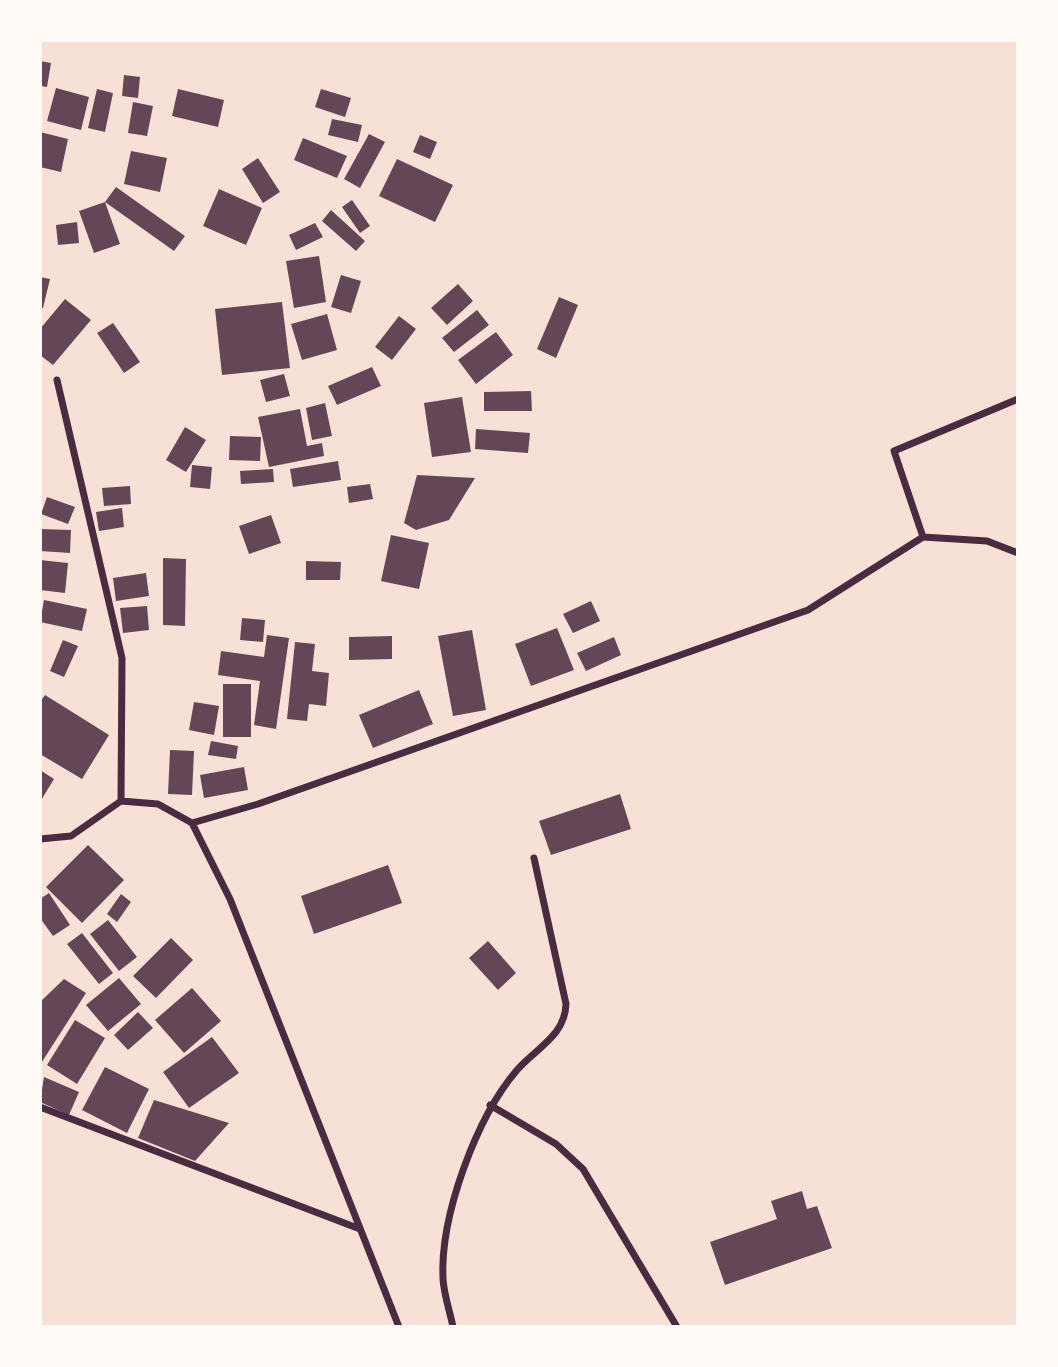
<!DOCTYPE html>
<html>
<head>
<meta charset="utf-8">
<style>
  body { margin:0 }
  #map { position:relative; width:1058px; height:1367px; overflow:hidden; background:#f7e1d7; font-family:"Titillium Web",sans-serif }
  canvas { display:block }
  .frame { position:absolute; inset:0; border:42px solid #fffaf5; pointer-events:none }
</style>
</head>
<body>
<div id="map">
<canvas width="1058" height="1367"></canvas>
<div class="frame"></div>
</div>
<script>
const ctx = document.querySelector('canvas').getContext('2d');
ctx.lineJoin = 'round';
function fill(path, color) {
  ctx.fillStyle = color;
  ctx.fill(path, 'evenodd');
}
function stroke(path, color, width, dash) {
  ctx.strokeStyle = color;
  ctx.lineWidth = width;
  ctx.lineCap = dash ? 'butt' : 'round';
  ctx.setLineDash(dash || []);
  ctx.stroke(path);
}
const building = new Path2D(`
  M 40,61 L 51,63 L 47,87 L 40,86 Z
  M 124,75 L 140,77 L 138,98 L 122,96 Z
  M 56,88 L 89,97 L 81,130 L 47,121 Z
  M 97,89 L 113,93 L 105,132 L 88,128 Z
  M 178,89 L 224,100 L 218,127 L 172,116 Z
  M 321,89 L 351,98 L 345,117 L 315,107 Z
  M 133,102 L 153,106 L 147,136 L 128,133 Z
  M 332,119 L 362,125 L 358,142 L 328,135 Z
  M 40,132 L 68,139 L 61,172 L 40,167 Z
  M 369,134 L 385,142 L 360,188 L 344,179 Z
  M 420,135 L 437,142 L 430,159 L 413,152 Z
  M 303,138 L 347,156 L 337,178 L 294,160 Z
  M 131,151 L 167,158 L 160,192 L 124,184 Z
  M 258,158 L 280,192 L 263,203 L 242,169 Z
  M 397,159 L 453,185 L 435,222 L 379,196 Z
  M 116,187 L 185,236 L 174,251 L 105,202 Z
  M 219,189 L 262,208 L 246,245 L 203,226 Z
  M 352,200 L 370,226 L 360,233 L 342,207 Z
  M 105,202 L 120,244 L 94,253 L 79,211 Z
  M 331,210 L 365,241 L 356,251 L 322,221 Z
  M 77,222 L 79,243 L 58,245 L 56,225 Z
  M 315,223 L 323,237 L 296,250 L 289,235 Z
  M 319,256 L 326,302 L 294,308 L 286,261 Z
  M 341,275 L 361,281 L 351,313 L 331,307 Z
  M 40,277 L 50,279 L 43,308 L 40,308 Z
  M 458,284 L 473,301 L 447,325 L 431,308 Z
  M 559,297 L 578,305 L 556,358 L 537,349 Z
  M 65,299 L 91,320 L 53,365 L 40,355 L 40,329 Z
  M 282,302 L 290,368 L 222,375 L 215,309 Z
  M 477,310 L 489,325 L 454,352 L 442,338 Z
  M 327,314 L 337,350 L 302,360 L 291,324 Z
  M 399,316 L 416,329 L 392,360 L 375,347 Z
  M 113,323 L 140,362 L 124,373 L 97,333 Z
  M 496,332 L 513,355 L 476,384 L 458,360 Z
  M 372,367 L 381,386 L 337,405 L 328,386 Z
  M 284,374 L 290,396 L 266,402 L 260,380 Z
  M 531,391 L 532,411 L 484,411 L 484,392 Z
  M 462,397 L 471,452 L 432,457 L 424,403 Z
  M 325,403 L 332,436 L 312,440 L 306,408 Z
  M 300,409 L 307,446 L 322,443 L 324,456 L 269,467 L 258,417 Z
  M 185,427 L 206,440 L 186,472 L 166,460 Z
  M 476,429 L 530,433 L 528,453 L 475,449 Z
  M 230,436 L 261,437 L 260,461 L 229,460 Z
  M 338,461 L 341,480 L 293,487 L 290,469 Z
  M 192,465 L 212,467 L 210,489 L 190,487 Z
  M 273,469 L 274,482 L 241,484 L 240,471 Z
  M 417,475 L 475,478 L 449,520 L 416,530 L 404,523 Z
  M 370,484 L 373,499 L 349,503 L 347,487 Z
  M 130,486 L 131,504 L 104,506 L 102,488 Z
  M 47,497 L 75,507 L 68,524 L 41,514 Z
  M 122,508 L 124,527 L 99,531 L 96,512 Z
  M 271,515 L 281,543 L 249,554 L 239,526 Z
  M 40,529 L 71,530 L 70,553 L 40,551 Z
  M 391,535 L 429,543 L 419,589 L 381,581 Z
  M 163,558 L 186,559 L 185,626 L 163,625 Z
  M 40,560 L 68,563 L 65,593 L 40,590 Z
  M 306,561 L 341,562 L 340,580 L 306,580 Z
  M 146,573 L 149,596 L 116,601 L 113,578 Z
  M 44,600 L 87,609 L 82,631 L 40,622 Z
  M 591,601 L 600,621 L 573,633 L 563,614 Z
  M 147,606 L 149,630 L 123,633 L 120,608 Z
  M 242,618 L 265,620 L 263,642 L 240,640 Z
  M 557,628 L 574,670 L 531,686 L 515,644 Z
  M 472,630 L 486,710 L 453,716 L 438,636 Z
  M 267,635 L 289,638 L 276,729 L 254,725 L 260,681 L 218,675 L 221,651 L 264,657 Z
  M 392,636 L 392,659 L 349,660 L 349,637 Z
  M 614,637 L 621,655 L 586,671 L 577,653 Z
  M 63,640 L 78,646 L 64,677 L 50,671 Z
  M 295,642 L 315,644 L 312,671 L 329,673 L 326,706 L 309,704 L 307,721 L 287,719 Z
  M 223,684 L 251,684 L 251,737 L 223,737 Z
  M 419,690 L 433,724 L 373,748 L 359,715 Z
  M 45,695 L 109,735 L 82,779 L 40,754 L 40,702 Z
  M 194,702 L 219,706 L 214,735 L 189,730 Z
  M 211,741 L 238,746 L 236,759 L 208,755 Z
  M 170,750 L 194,751 L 192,795 L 168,794 Z
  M 244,767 L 248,790 L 204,798 L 200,775 Z
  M 40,770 L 54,779 L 40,802 Z
  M 620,794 L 631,829 L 551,855 L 539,821 Z
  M 88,845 L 124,880 L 82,923 L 46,887 Z
  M 388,865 L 402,903 L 314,934 L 301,896 Z
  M 49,893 L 70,925 L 53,936 L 40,918 L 40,899 Z
  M 121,894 L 131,902 L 117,922 L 107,914 Z
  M 108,920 L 137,957 L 119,971 L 90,934 Z
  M 82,933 L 113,973 L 99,984 L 67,944 Z
  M 171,938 L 193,960 L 156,998 L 133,976 Z
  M 488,941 L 516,973 L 498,990 L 469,958 Z
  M 119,978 L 141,1004 L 108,1031 L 86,1005 Z
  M 64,979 L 86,993 L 40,1065 L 40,1002 Z
  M 192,988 L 221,1021 L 184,1053 L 155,1020 Z
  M 138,1012 L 153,1028 L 128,1050 L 114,1035 Z
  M 75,1020 L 105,1038 L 77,1084 L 47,1065 Z
  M 212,1037 L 239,1073 L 189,1108 L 163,1072 Z
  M 105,1067 L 149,1089 L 127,1133 L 82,1110 Z
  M 44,1077 L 79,1092 L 69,1115 L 40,1102 Z
  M 154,1100 L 229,1123 L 195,1161 L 138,1138 Z
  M 802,1191 L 807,1209 L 817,1206 L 832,1248 L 725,1285 L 710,1242 L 777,1219 L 771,1201 Z`);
const minor = new Path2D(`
  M 57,380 L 122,658 L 121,801
  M 923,537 L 987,541 L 1018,553
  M 192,823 L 258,804 L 808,610 L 923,537 L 894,451 L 1018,399
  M 40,839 L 71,836 L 121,801 L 158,804 L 192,823 L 230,899 L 399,1327
  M 490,1105 L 556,1144 L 583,1169 L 677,1327
  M 40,1107 L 360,1229
  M 453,1327 C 450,1312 444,1295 443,1279 C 440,1216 476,1118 517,1070 C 536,1048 565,1036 566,1004 L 534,858`);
fill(building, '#644757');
stroke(minor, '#4a2c40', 7);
</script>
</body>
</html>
